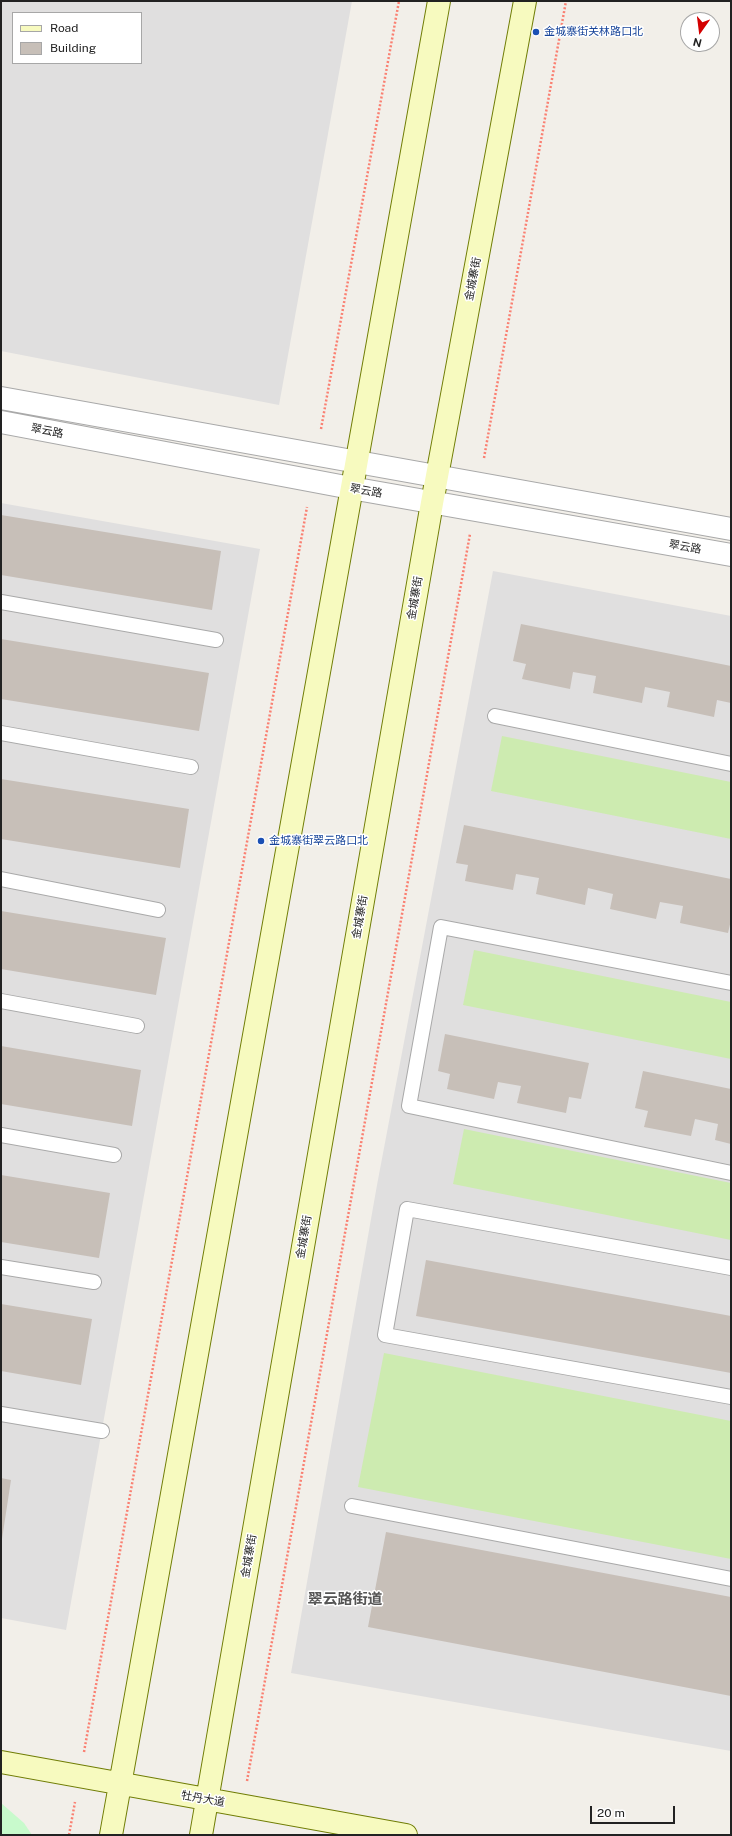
<!DOCTYPE html>
<html>
<head>
<meta charset="utf-8">
<style>
  body { margin:0 }
  #map { position:relative; width:732px; height:1836px; overflow:hidden; background:#f2efe9; font-family:"Public Sans",sans-serif }
  canvas { display:block }
  .frame { position:absolute; inset:0; border:2px solid #222; pointer-events:none }
  .legend { position:absolute; left:12px; top:12px; width:130px; height:52px; box-sizing:border-box; background:#fff; border:1px solid #a7a7a7; margin:0; padding:5px 7px; list-style:none; font-size:12px; color:#222 }
  .legend li { display:flex; align-items:center; gap:8px; height:20px }
  .legend b { width:20px; border:1px solid #a7a7a7 }
  .north { position:absolute; left:680px; top:12px; width:40px; height:40px; box-sizing:border-box; background:#fff; border:1px solid #a7a7a7; border-radius:50%; rotate:194deg; font-size:11px; font-weight:700; line-height:16px; text-align:center; color:#222 }
  .north::after { content:''; display:block; margin:auto; width:14px; height:18px; background:#d40000; clip-path:polygon(50% 0,100% 100%,50% 72%,0 100%) }
  .scale { position:absolute; left:590px; top:1806px; width:85px; height:18px; box-sizing:border-box; border:2px solid #222; border-top:0; padding-left:5px; font-size:12px; line-height:14px; white-space:nowrap; color:#222; -webkit-text-stroke:3px #fff; paint-order:stroke }
</style>
</head>
<body>
<div id="map">
<canvas width="732" height="1836"></canvas>
<div class="frame"></div>
<ul class="legend">
<li><b style="height:5px;background:#f7fabf"></b>Road</li>
<li><b style="height:11px;background:#c7bfb8"></b>Building</li>
</ul>
<div class="north">N</div>
<div class="scale">20 m</div>
</div>
<script>
const ctx = document.querySelector('canvas').getContext('2d');
ctx.lineJoin = 'round';
function fill(path, color) {
  ctx.fillStyle = color;
  ctx.fill(path, 'evenodd');
}
function stroke(path, color, width, dash) {
  ctx.strokeStyle = color;
  ctx.lineWidth = width;
  ctx.lineCap = dash ? 'butt' : 'round';
  ctx.setLineDash(dash || []);
  ctx.stroke(path);
}
function drawText(font, color, halo, rows, align = 'center') {
  ctx.font = font + ' "Public Sans","Noto Sans SC",sans-serif';
  ctx.lineWidth = 3;
  ctx.setLineDash([]);
  ctx.textBaseline = 'middle';
  ctx.strokeStyle = halo;
  ctx.fillStyle = color;
  for (const [text, x, y, turn = 0] of rows) {
    ctx.save();
    ctx.translate(x, y);
    ctx.rotate((+turn || 0) * Math.PI / 180);
    ctx.textAlign = isNaN(turn) ? turn : align;
    if (halo) ctx.strokeText(text, 0, 0);
    ctx.fillText(text, 0, 0);
    ctx.restore();
  }
}
const residential = new Path2D(`
  M 1,1 L 352,1 L 279,405 L 1,351 ZM 13,13 L 141,13 L 141,63 L 13,63 Z
  M 1,503 L 260,549 L 66,1630 L 1,1618 Z
  M 493,571 L 731,616 L 731,1751 L 291,1673 L 377,1185 Z`);
const grass = new Path2D(`
  M 502,736 L 731,782 L 731,839 L 491,791 Z
  M 474,950 L 731,1002 L 731,1059 L 463,1005 Z
  M 464,1129 L 731,1183 L 731,1240 L 453,1184 Z
  M 384,1353 L 731,1421 L 731,1559 L 358,1487 Z`);
const park = new Path2D(`
  M 1,1803 L 24,1823 L 32,1835 L 1,1835 Z`);
const building = new Path2D(`
  M 1,515 L 221,551 L 212,610 L 1,575 Z
  M 521,624 L 731,666 L 731,703 L 717,700 L 714,717 L 667,707 L 670,692 L 645,687 L 642,703 L 593,693 L 596,676 L 573,672 L 570,689 L 522,679 L 526,664 L 513,661 Z
  M 1,639 L 209,673 L 199,731 L 1,699 Z
  M 1,779 L 189,809 L 180,868 L 1,839 Z
  M 464,825 L 731,879 L 731,920 L 728,933 L 680,923 L 683,906 L 660,902 L 656,919 L 610,909 L 613,894 L 588,888 L 585,905 L 536,894 L 539,878 L 516,874 L 513,890 L 465,881 L 468,865 L 456,863 Z
  M 1,911 L 166,938 L 156,995 L 1,969 Z
  M 445,1034 L 589,1063 L 581,1099 L 569,1097 L 566,1113 L 517,1103 L 521,1086 L 498,1082 L 494,1099 L 447,1089 L 450,1074 L 438,1071 Z
  M 1,1046 L 141,1070 L 132,1126 L 1,1104 Z
  M 643,1071 L 731,1089 L 731,1144 L 715,1140 L 718,1124 L 695,1119 L 691,1136 L 644,1127 L 648,1111 L 635,1108 Z
  M 1,1175 L 110,1193 L 99,1258 L 1,1242 Z
  M 426,1260 L 731,1316 L 731,1373 L 416,1316 Z
  M 1,1304 L 92,1319 L 81,1385 L 1,1371 Z
  M 1,1478 L 11,1480 L 2,1539 L 1,1539 Z
  M 386,1532 L 731,1597 L 731,1696 L 368,1627 Z`);
const path = new Path2D(`
  M 321,429 L 399,1
  M 484,458 L 566,1
  M 84,1752 L 307,507
  M 247,1781 L 470,534
  M 69,1835 L 75,1802`);
const service = new Path2D(`
  M 1,602 L 216,640
  M 495,716 L 731,764
  M 1,733 L 191,767
  M 1,879 L 158,910
  M 731,983 L 441,927 L 409,1106 L 731,1173
  M 1,1001 L 137,1026
  M 1,1135 L 114,1155
  M 1,1267 L 94,1282
  M 731,1268 L 407,1209 L 385,1335 L 731,1397
  M 1,1414 L 102,1431
  M 352,1506 L 731,1579`);
const tertiary = new Path2D(`
  M 1,398 L 731,529
  M 1,422 L 351,488 L 731,555`);
const secondary = new Path2D(`
  M 1,1762 L 406,1835
  M 111,1835 L 439,1
  M 201,1835 L 432,503 L 525,1`);
const markers = [
  [536,32,4,"#1a4fb4"],
  [261,841,4,"#1a4fb4"]
];
const transitNames = [
  ["金城寨街关林路口北",544,32],
  ["金城寨街翠云路口北",269,841]
];
const streetNames = [
  ["金城寨街",473,279,-79],
  ["翠云路",47,431,11],
  ["翠云路",366,491,10],
  ["翠云路",685,547,10],
  ["金城寨街",415,598,-80],
  ["金城寨街",360,917,-80],
  ["金城寨街",304,1237,-80],
  ["金城寨街",249,1556,-80],
  ["牡丹大道",203,1799,10]
];
const districtNames = [
  ["翠云路街道",345,1599]
];
fill(residential, '#e0dfdf');
fill(grass, '#cdebb0');
fill(park, '#c8facc');
fill(building, '#c7bfb8');
stroke(service, '#a9a9a9', 16);
stroke(tertiary, '#a9a9a9', 24);
stroke(secondary, '#707d05', 24);
stroke(path, '#fa8072', 2.5, [2, 2]);
stroke(service, '#fff', 14);
stroke(tertiary, '#fff', 22);
stroke(secondary, '#f7fabf', 22);
for (const [x, y, r, color] of markers) {
  const dot = new Path2D();
  dot.arc(x, y, r, 0, 2 * Math.PI);
  ctx.fillStyle = color;
  ctx.fill(dot);
  stroke(dot, '#fff', 1.5);
}
drawText('11px', '#164399', '#fff', transitNames, 'left');
drawText('11px', '#222', '#fff', streetNames);
drawText('bold 15px', '#555', '#fff', districtNames);
</script>
</body>
</html>
